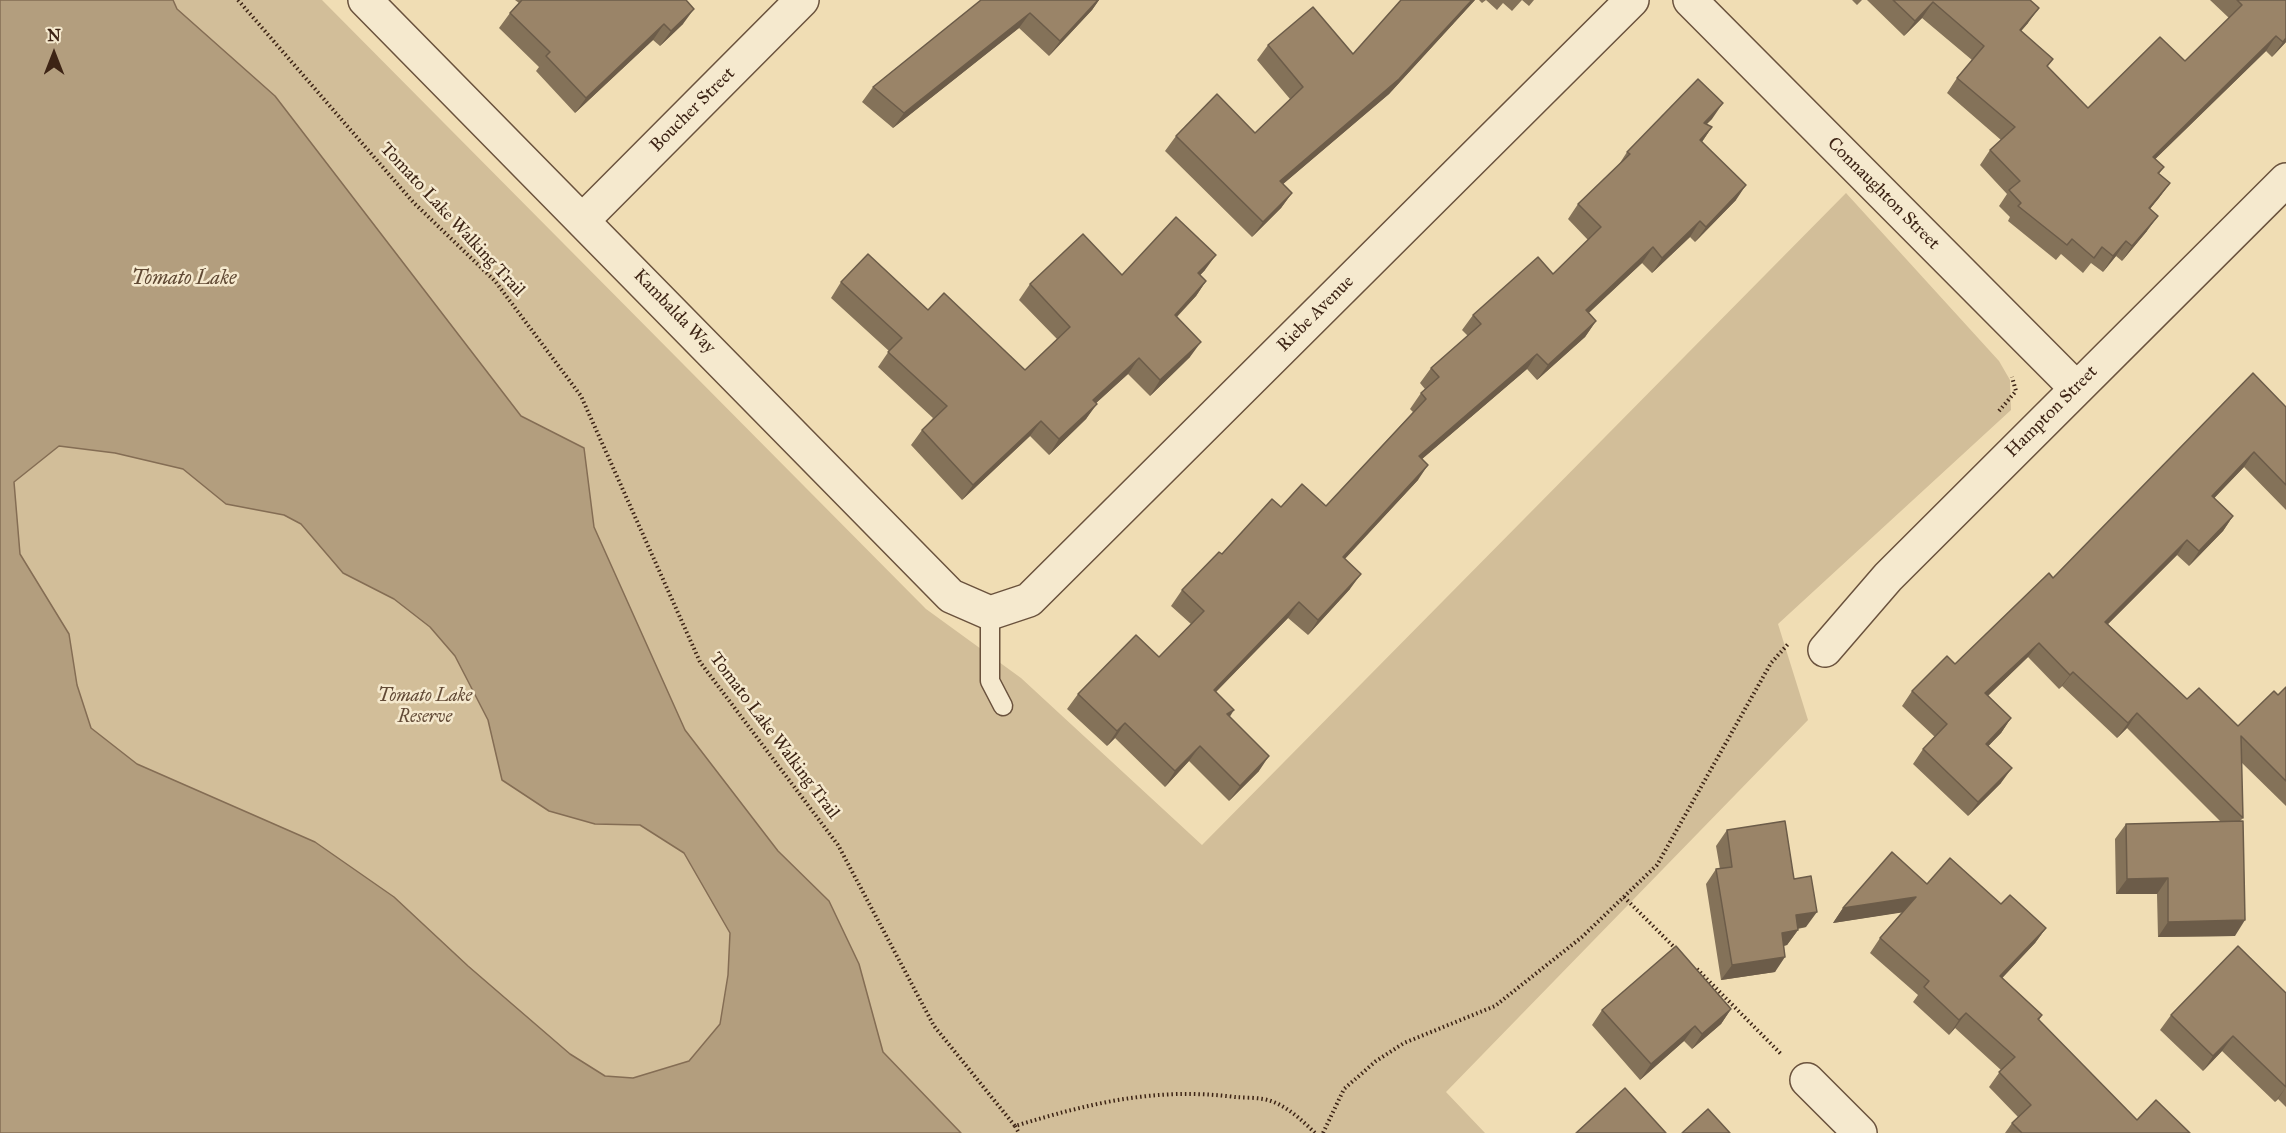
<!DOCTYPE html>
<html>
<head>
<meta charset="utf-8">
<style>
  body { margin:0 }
  #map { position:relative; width:2286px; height:1133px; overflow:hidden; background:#f0ddb4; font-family:"IM FELL Great Primer",serif }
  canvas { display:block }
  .north { position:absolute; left:24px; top:24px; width:60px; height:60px; -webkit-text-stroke:4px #f5e9ce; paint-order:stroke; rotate:0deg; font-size:16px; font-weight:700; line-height:24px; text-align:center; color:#3d2415 }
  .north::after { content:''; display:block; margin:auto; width:21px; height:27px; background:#3d2415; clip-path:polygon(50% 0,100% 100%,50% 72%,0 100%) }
</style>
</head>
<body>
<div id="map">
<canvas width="2286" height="1133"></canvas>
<div class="north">N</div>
</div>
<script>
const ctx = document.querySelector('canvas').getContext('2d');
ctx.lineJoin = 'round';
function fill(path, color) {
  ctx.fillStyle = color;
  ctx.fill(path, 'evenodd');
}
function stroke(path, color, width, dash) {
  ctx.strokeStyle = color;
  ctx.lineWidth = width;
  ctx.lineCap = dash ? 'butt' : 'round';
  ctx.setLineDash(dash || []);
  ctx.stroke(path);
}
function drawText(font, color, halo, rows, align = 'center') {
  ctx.font = font + ' "IM FELL Great Primer",serif';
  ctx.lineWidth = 5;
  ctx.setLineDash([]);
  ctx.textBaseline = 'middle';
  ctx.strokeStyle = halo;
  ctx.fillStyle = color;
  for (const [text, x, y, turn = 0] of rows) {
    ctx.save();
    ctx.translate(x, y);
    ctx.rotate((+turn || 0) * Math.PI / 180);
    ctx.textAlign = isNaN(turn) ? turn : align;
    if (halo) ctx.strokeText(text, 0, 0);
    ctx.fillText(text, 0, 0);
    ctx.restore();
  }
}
const green = new Path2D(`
  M 0,0 L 322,0 L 926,609 L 1021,678 L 1202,845 L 1846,193 L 1999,361 L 2010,380 L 2011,410 L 1778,624 L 1808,720 L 1446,1092 L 1485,1133 L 0,1133 Z`);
const water = new Path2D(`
  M 0,0 L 173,0 L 177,9 L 275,96 L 521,416 L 584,448 L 594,527 L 685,730 L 778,851 L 829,901 L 859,964 L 883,1052 L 961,1133 L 0,1133 ZM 59,446 L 115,453 L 183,469 L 226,504 L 284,515 L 301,524 L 343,573 L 394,599 L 430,627 L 455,656 L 488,720 L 502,780 L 549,811 L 595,824 L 640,825 L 684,853 L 730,933 L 728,975 L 720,1024 L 689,1061 L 633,1078 L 605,1076 L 570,1054 L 468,966 L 394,897 L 315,842 L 137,764 L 91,728 L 77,685 L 69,634 L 20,554 L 14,482 Z`);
const path = new Path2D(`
  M 238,0 L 413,202 L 495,281 L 581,396 L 700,662 L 838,845 L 934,1026 L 1015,1126 C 1091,1103 1155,1087 1235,1097 C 1246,1098 1260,1097 1271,1101 C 1288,1107 1303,1121 1315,1133
  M 1999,411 L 2016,391 L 2012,377
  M 1624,897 L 1676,949
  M 1697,969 L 1782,1055
  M 1015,1126 L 1019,1133
  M 1323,1133 L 1344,1089 L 1376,1061 L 1404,1043 L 1495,1006 L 1582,937 L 1657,865 L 1771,663 L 1789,643`);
const lane = new Path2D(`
  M 990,613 L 990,681 L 1003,706`);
const street = new Path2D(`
  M 365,0 L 951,596 L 990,613 L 1029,600 L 1632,0
  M 1690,0 L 2076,388
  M 583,220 L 802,0
  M 1825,650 L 1888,577 L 2286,180
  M 1807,1080 L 1860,1133`);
const wall = new Path2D(`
  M 515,0 L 686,0 L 683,24 L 660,46 L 653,40 L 575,113 L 536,71 L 539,67 L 499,28 L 510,13 L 519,3 Z
  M 981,0 L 1099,0 L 1092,10 L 1049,56 L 1019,28 L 893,128 L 862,102 L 873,87 Z
  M 1401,0 L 1475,0 L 1389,94 L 1283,184 L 1292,193 L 1281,208 L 1252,237 L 1165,151 L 1176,136 L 1255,133 L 1290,99 L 1257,60 L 1268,45 L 1353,54 Z
  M 1479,0 L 1534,0 L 1529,6 L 1522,0 L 1512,11 L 1503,3 L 1497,10 L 1486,0 L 1482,3 Z
  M 1852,0 L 1862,0 L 1857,5 Z
  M 1867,0 L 2030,0 L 2028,23 L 2021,31 L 2053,59 L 2047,67 L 2088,108 L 2185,61 L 2229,18 L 2210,0 L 2286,0 L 2286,42 L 2272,57 L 2266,51 L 2155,159 L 2164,167 L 2159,174 L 2170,183 L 2150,209 L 2147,231 L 2122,261 L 2116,256 L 2103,272 L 2091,263 L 2083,273 L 2061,254 L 2056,260 L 2008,221 L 2010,217 L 1999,206 L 2007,194 L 1980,165 L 1990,150 L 2001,140 L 1947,93 L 1957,78 L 1972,60 L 1922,18 L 1904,36 Z
  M 1712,119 L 1706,124 L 1712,127 L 1702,142 L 1736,200 L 1695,242 L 1690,237 L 1652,273 L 1642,263 L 1588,313 L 1596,321 L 1585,337 L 1537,380 L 1527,369 L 1422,459 L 1418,480 L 1344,559 L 1350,589 L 1308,635 L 1288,618 L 1216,692 L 1259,771 L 1229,801 L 1189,761 L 1165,787 L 1115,738 L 1107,746 L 1067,709 L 1078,694 L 1159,657 L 1191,624 L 1171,606 L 1182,590 L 1222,554 L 1281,507 L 1326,506 L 1413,412 L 1410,409 L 1421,393 L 1425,389 L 1420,383 L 1431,368 L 1468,336 L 1462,330 L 1473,315 L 1553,274 L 1588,240 L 1568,219 L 1578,204 L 1618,166 L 1627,152 Z
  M 1205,270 L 1200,275 L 1206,281 L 1196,296 L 1177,317 L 1190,357 L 1150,396 L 1128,374 L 1096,403 L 1086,419 L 1049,455 L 1030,436 L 962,500 L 911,445 L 922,430 L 933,418 L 878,367 L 889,351 L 831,298 L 841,282 L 928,310 L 1025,370 L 1057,339 L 1019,300 L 1030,284 L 1122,275 Z
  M 2286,407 L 2286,510 L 2244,467 L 2214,498 L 2233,516 L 2223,531 L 2189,566 L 2177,555 L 2108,624 L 2187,699 L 2238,726 L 2278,695 L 2286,687 L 2286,806 L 2241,762 L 2243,818 L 2240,821 L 2235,936 L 2158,937 L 2157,894 L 2116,894 L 2115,839 L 2126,824 L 2221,822 L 2127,728 L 2117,738 L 2062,686 L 2059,689 L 2028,657 L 1988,696 L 2011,718 L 2001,733 L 1988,746 L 2001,783 L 1968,816 L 1913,764 L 1923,749 L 1935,737 L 1902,706 L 1912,691 L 1955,664 L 2053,578 Z
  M 1727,830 L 1794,879 L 1806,927 L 1798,929 L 1798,930 L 1787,945 L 1784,946 L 1775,972 L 1721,980 L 1706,884 L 1716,869 L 1720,869 L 1716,846 Z
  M 1927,884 L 2001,904 L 2046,928 L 2035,943 L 2002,978 L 2042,1015 L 2039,1020 L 2137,1120 L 2190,1133 L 2005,1133 L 2012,1123 L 2018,1117 L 1989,1087 L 2001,1070 L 1955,1028 L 1949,1035 L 1913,1002 L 1918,995 L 1870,953 L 1880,938 L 1902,912 L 1833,923 L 1843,908 Z
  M 2286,993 L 2286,1107 L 2278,1099 L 2275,1102 L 2222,1051 L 2203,1071 L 2160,1030 L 2171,1015 Z
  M 1731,1009 L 1721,1024 L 1692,1049 L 1684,1041 L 1640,1080 L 1592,1025 L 1602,1010 Z`);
const shadedWall = new Path2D(`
  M 1098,0 L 1099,0 L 1092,10 L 1049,56 L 1060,41 Z
  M 1472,0 L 1475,0 L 1389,94 L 1269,196 L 1280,181 Z
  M 1933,2 L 1922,18 L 1904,36 L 1915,21 Z
  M 2039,8 L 2028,23 L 2009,45 L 2020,30 Z
  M 694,9 L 683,24 L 660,46 L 671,31 Z
  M 1030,13 L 1019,28 L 893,128 L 904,113 Z
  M 664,24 L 653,40 L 575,113 L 586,98 Z
  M 2276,36 L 2266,51 L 2142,172 L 2153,157 Z
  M 2286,38 L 2286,42 L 2272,57 L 2283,42 Z
  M 1723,103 L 1712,119 L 1693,138 L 1704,123 Z
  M 1712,127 L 1701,143 L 1700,140 Z
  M 2170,183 L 2159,198 L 2138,223 L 2149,208 Z
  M 1746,185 L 1736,200 L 1695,242 L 1706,227 Z
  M 1292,193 L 1281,208 L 1252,237 L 1263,222 Z
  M 2158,216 L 2147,231 L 2122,261 L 2132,246 Z
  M 1700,221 L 1690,237 L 1652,273 L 1662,258 Z
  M 2126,241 L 2116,256 L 2103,272 L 2113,256 Z
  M 1653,247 L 1642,263 L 1575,326 L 1586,310 Z
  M 1216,255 L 1205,270 L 1187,289 L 1198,273 Z
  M 1206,281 L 1196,296 L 1164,330 L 1175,315 Z
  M 1596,321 L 1585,337 L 1537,380 L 1548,365 Z
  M 1201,342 L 1190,357 L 1150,396 L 1160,380 Z
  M 1537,354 L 1527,369 L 1408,471 L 1419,456 Z
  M 1139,358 L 1128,374 L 1083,415 L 1093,400 Z
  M 1097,404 L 1086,419 L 1049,455 L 1059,439 Z
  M 1041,421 L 1030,436 L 962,500 L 973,485 Z
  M 2254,452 L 2244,467 L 2202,511 L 2212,496 Z
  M 1428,465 L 1418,480 L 1332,573 L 1343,557 Z
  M 2233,516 L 2223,531 L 2189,566 L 2199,551 Z
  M 2187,540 L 2177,555 L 2095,637 L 2105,622 Z
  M 1361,574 L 1350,589 L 1308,635 L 1318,620 Z
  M 1299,602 L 1288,618 L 1203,705 L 1214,690 Z
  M 2039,643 L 2028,657 L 1975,708 L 1985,693 Z
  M 2073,672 L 2062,686 L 2059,689 L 2070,675 Z
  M 1234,710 L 1224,726 L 1227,714 Z
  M 2137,713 L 2127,728 L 2117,738 L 2128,723 Z
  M 2011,718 L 2001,733 L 1976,759 L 1986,744 Z
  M 1125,723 L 1115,738 L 1107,746 L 1117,731 Z
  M 1200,746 L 1189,761 L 1165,787 L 1175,771 Z
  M 1269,756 L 1259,771 L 1229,801 L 1240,786 Z
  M 2012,768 L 2001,783 L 1968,816 L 1978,802 Z
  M 2168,878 L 2157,894 L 2116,894 L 2127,879 Z
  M 1916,897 L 1905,912 L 1833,923 L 1843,908 Z
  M 1817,912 L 1806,927 L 1785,930 L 1796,915 Z
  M 2245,920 L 2235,936 L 2158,937 L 2168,922 Z
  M 2046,928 L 2035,943 L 1990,991 L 2000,976 Z
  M 1798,930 L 1787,945 L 1771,948 L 1782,933 Z
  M 1785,957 L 1775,972 L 1721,980 L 1732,965 Z
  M 1731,1009 L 1721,1024 L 1692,1049 L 1702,1034 Z
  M 1966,1013 L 1955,1028 L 1949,1035 L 1959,1020 Z
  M 1695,1026 L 1684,1041 L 1640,1080 L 1651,1064 Z
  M 2233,1036 L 2222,1051 L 2203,1071 L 2213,1056 Z
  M 2286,1087 L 2278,1099 L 2275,1102 Z`);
const building = new Path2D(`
  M 522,0 L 686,0 L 694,9 L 671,31 L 664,24 L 586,98 L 546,56 L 550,52 L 510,13 Z
  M 981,0 L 1098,0 L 1060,41 L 1030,13 L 904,113 L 873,87 Z
  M 1401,0 L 1472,0 L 1399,79 L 1280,181 L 1292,193 L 1263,222 L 1176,136 L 1217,94 L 1255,133 L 1303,87 L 1268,45 L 1313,7 L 1353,54 Z
  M 1893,0 L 2030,0 L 2039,8 L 2020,30 L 2053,59 L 2047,66 L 2088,108 L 2160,37 L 2185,61 L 2242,5 L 2237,0 L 2286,0 L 2286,38 L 2283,42 L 2276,36 L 2153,157 L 2164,167 L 2158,173 L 2170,183 L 2149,208 L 2158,216 L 2132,246 L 2126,241 L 2113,256 L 2102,247 L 2094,258 L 2072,239 L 2067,245 L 2018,206 L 2021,203 L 2009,190 L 2020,181 L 1990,150 L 2015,127 L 1957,78 L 1984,46 L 1933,2 L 1915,21 Z
  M 1698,79 L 1723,103 L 1704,123 L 1712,127 L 1700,140 L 1746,185 L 1706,227 L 1700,221 L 1662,258 L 1653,247 L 1586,310 L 1596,321 L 1548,365 L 1537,354 L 1419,456 L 1428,465 L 1343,557 L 1361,574 L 1318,620 L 1299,602 L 1214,690 L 1234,710 L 1227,714 L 1269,756 L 1240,786 L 1200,746 L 1175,771 L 1125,723 L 1117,731 L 1078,694 L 1136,635 L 1159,657 L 1204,611 L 1182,590 L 1219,552 L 1222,554 L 1272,499 L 1281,507 L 1302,484 L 1326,506 L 1426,399 L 1421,393 L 1439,377 L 1431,368 L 1481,324 L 1473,315 L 1538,257 L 1553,274 L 1601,227 L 1578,204 L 1630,154 L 1627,152 Z
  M 1176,217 L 1216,255 L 1198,273 L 1206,281 L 1175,315 L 1201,342 L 1160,380 L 1139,358 L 1093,400 L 1097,404 L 1059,439 L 1041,421 L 973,485 L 922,430 L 947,406 L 888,352 L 902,338 L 841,282 L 868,254 L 928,310 L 944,293 L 1025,370 L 1070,327 L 1030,284 L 1083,234 L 1122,275 Z
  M 2253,373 L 2286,407 L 2286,485 L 2254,452 L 2212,496 L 2233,516 L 2199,551 L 2187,540 L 2105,622 L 2187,699 L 2199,688 L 2238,726 L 2274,691 L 2278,695 L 2286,687 L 2286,781 L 2241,736 L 2243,818 L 2137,713 L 2128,723 L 2073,672 L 2070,675 L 2039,643 L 1985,693 L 2011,718 L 1986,744 L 2012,768 L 1978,802 L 1923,749 L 1947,724 L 1912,691 L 1947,656 L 1955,664 L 2049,573 L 2053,578 Z
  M 1785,821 L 1794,879 L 1811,876 L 1817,912 L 1796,915 L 1798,930 L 1782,933 L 1785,957 L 1732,965 L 1716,869 L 1732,867 L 1727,830 Z
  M 2243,821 L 2245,920 L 2168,922 L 2168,878 L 2127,879 L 2126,824 Z
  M 1892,852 L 1927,884 L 1950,858 L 2001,904 L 2010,895 L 2046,928 L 2000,976 L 2042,1015 L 2038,1019 L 2137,1120 L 2156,1100 L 2190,1133 L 2022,1133 L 2012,1123 L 2031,1105 L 1999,1072 L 2015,1057 L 1966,1013 L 1959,1020 L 1924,987 L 1929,981 L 1880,938 L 1916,897 L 1843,908 Z
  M 1676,946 L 1731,1009 L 1702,1034 L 1695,1026 L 1651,1064 L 1602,1010 Z
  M 2238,946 L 2286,993 L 2286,1087 L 2233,1036 L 2213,1056 L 2171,1015 Z
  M 1625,1088 L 1666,1133 L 1576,1133 Z
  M 1708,1109 L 1730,1133 L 1682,1133 Z`);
const streetNames = [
  ["Boucher Street",693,110,-45],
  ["Connaughton Street",1883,194,45],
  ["Tomato Lake Walking Trail",452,220,47],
  ["Kambalda Way",674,312,46],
  ["Riebe Avenue",1316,314,-45],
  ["Hampton Street",2052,412,-45],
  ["Tomato Lake Walking Trail",774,736,53]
];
const parkNames = [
  ["Tomato Lake",425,697],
  ["Reserve",425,718]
];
const waterNames = [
  ["Tomato Lake",184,279]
];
fill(green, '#d2be99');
fill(water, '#b39e7e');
stroke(water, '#846d54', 1.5);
stroke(lane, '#6a523d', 21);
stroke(street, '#6a523d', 36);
stroke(path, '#3d2415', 4, [1.5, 3]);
stroke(lane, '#f5e9ce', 18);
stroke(street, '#f5e9ce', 33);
fill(wall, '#847259');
fill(shadedWall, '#6c5c49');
fill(building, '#9a8468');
stroke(building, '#6c5c49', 1.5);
drawText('18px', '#3d2415', '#f5e9ce', streetNames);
drawText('italic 18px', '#624a36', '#f5e9ce', parkNames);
drawText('italic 20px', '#604934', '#f5e9ce', waterNames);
</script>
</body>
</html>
